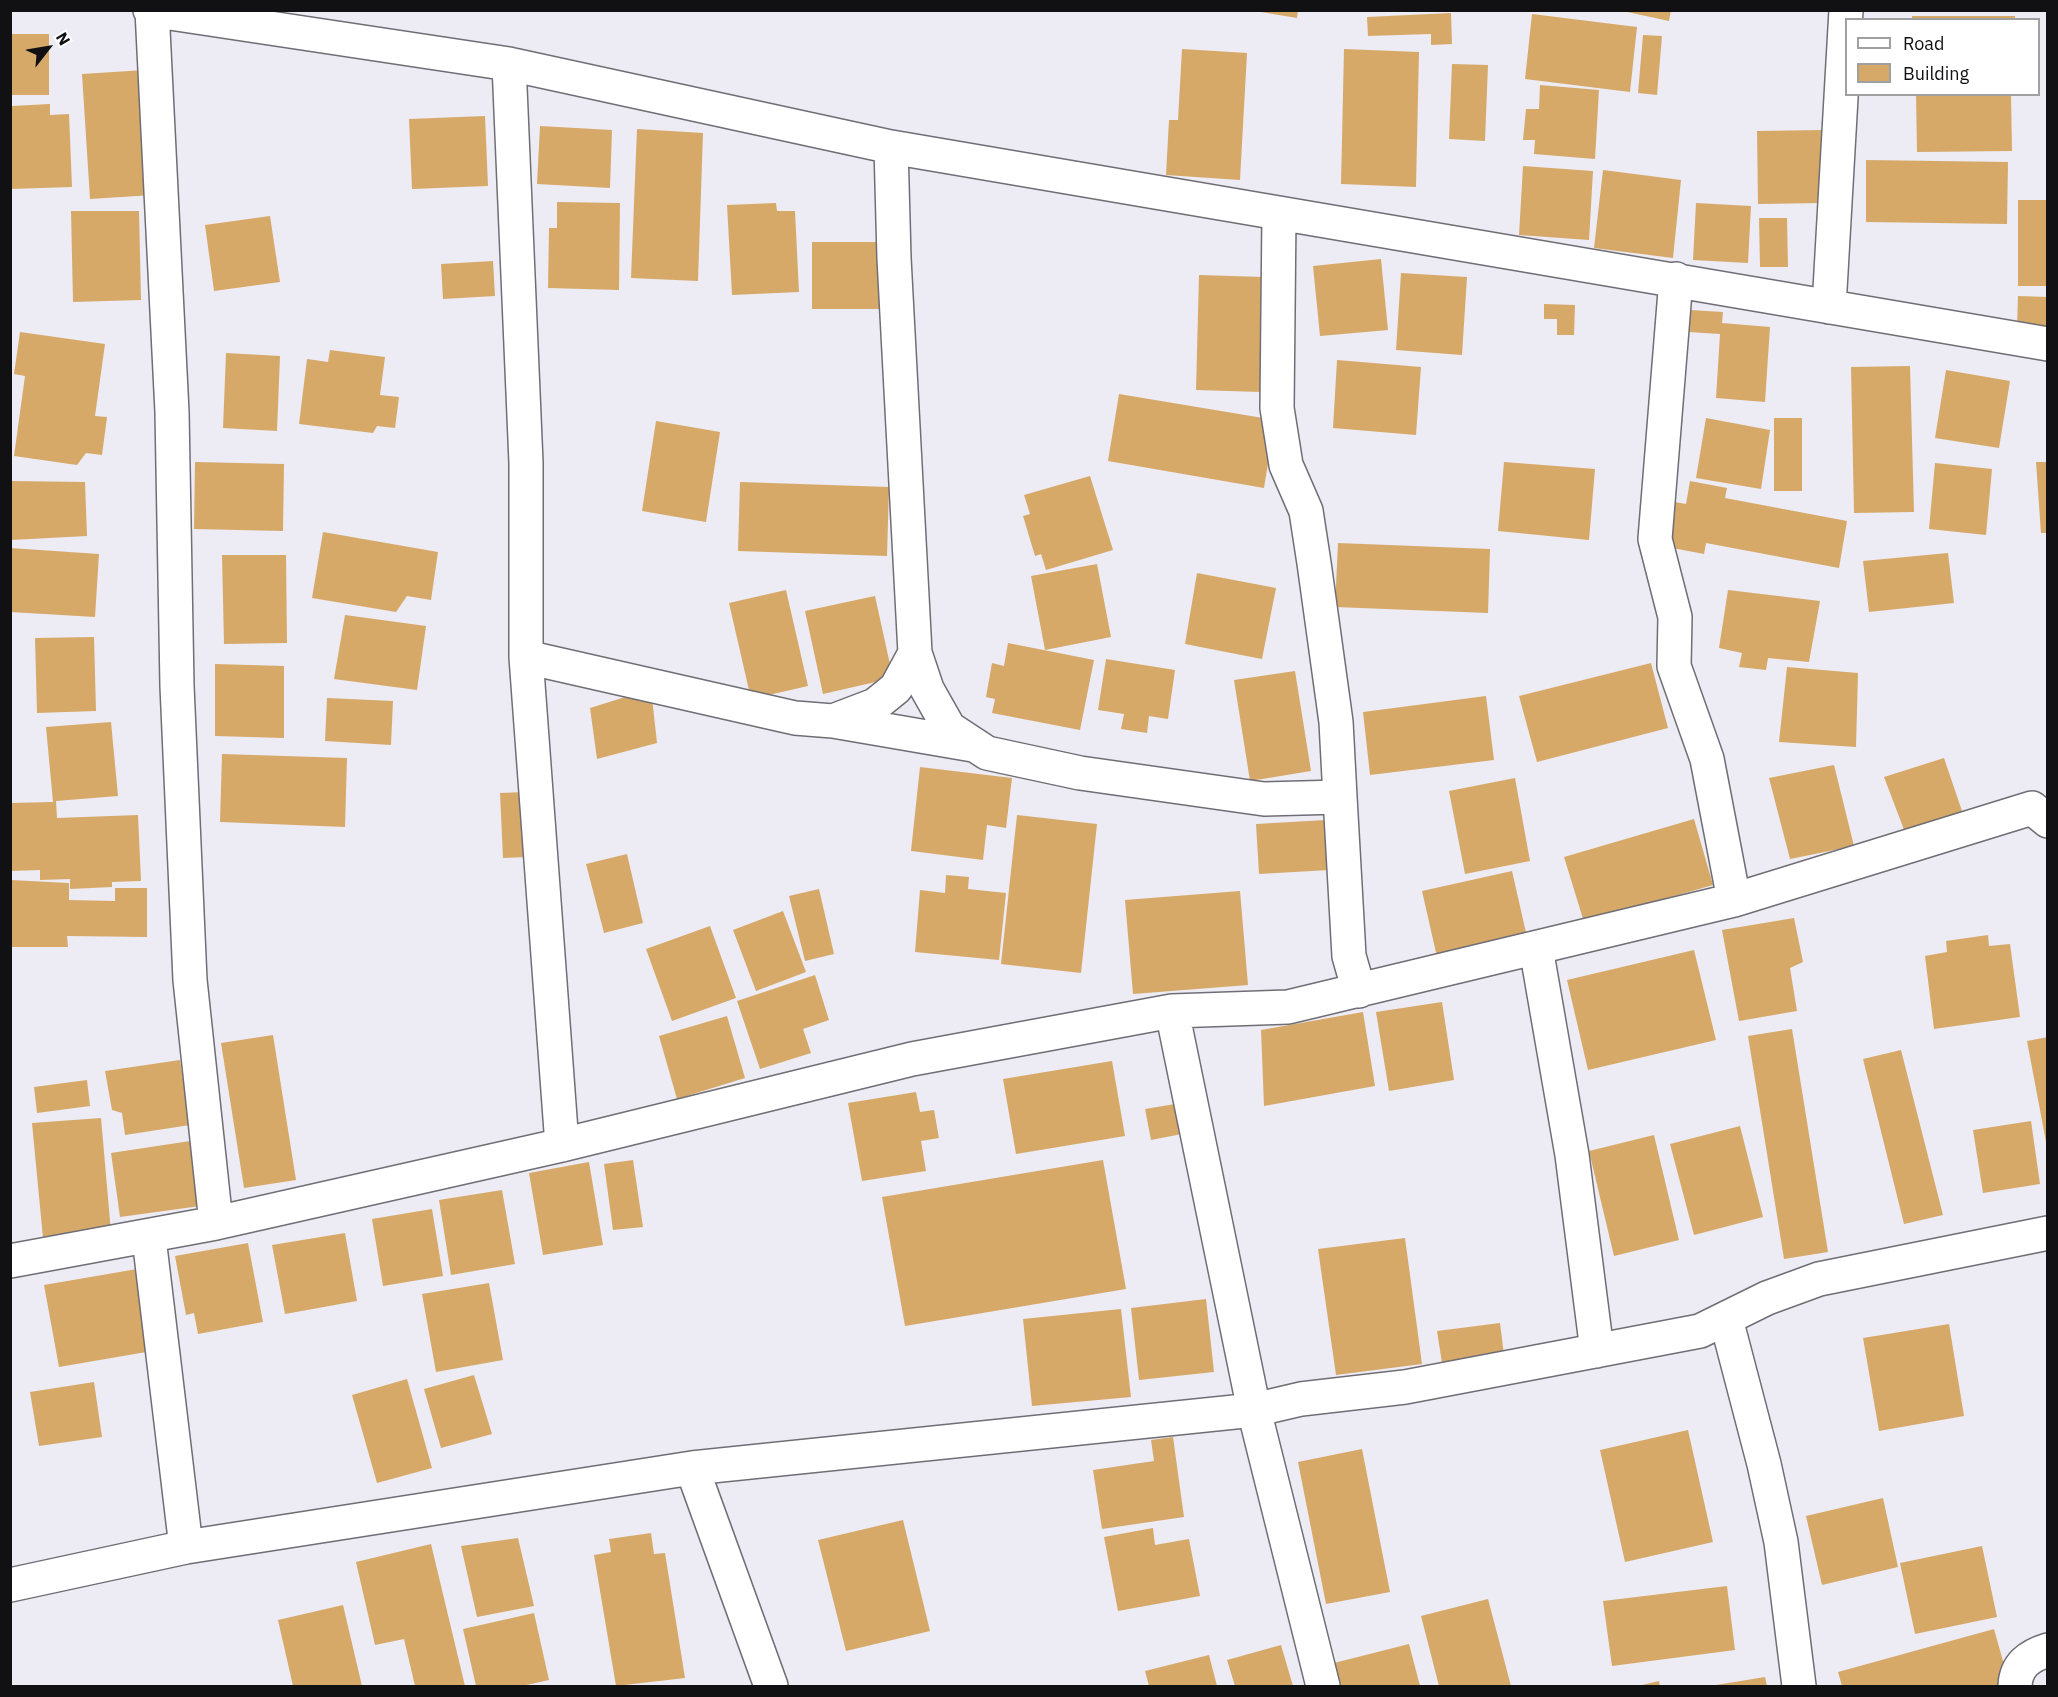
<!DOCTYPE html>
<html>
<head>
<meta charset="utf-8">
<style>
  body { margin:0 }
  #map { position:relative; width:2058px; height:1697px; overflow:hidden; background:#edebf4; font-family:"IBM Plex Sans",sans-serif }
  canvas { display:block }
  .frame { position:absolute; inset:0; border:12px solid #111114; pointer-events:none }
  .legend { position:absolute; left:1845px; top:18px; width:195px; height:78px; box-sizing:border-box; background:#fff; border:2px solid #a0a0a1; margin:0; padding:8px 10px; list-style:none; font-size:18px; color:#111114 }
  .legend li { display:flex; align-items:center; gap:12px; height:30px }
  .legend b { width:30px; border:2px solid #a0a0a1 }
  .north { position:absolute; left:18px; top:18px; width:60px; height:60px; -webkit-text-stroke:4px #fff; paint-order:stroke; rotate:59deg; font-size:16px; font-weight:700; line-height:24px; text-align:center; color:#111114 }
  .north::after { content:''; display:block; margin:auto; width:21px; height:27px; background:#111114; clip-path:polygon(50% 0,100% 100%,50% 72%,0 100%) }
</style>
</head>
<body>
<div id="map">
<canvas width="2058" height="1697"></canvas>
<div class="frame"></div>
<ul class="legend">
<li><b style="height:8px;background:#fff"></b>Road</li>
<li><b style="height:16px;background:#d6a969"></b>Building</li>
</ul>
<div class="north">N</div>
</div>
<script>
const ctx = document.querySelector('canvas').getContext('2d');
ctx.lineJoin = 'round';
function fill(path, color) {
  ctx.fillStyle = color;
  ctx.fill(path, 'evenodd');
}
function stroke(path, color, width, dash) {
  ctx.strokeStyle = color;
  ctx.lineWidth = width;
  ctx.lineCap = dash ? 'butt' : 'round';
  ctx.setLineDash(dash || []);
  ctx.stroke(path);
}
const building = new Path2D(`
  M 1249,10 L 1298,10 L 1297,18 Z
  M 1618,10 L 1671,10 L 1669,21 Z
  M 1451,13 L 1452,44 L 1431,45 L 1431,34 L 1368,36 L 1367,17 Z
  M 1532,14 L 1637,27 L 1630,92 L 1525,79 Z
  M 1912,16 L 2015,16 L 2015,20 L 1912,20 Z
  M 10,34 L 49,34 L 49,95 L 10,95 Z
  M 1643,35 L 1662,36 L 1657,95 L 1638,93 Z
  M 1182,49 L 1247,53 L 1240,180 L 1166,175 L 1169,120 L 1178,120 Z
  M 1344,49 L 1419,52 L 1416,187 L 1341,184 Z
  M 1452,64 L 1488,65 L 1485,141 L 1449,139 Z
  M 145,70 L 153,195 L 90,199 L 82,74 Z
  M 1540,85 L 1599,90 L 1595,159 L 1534,154 L 1535,140 L 1523,140 L 1526,109 L 1539,109 Z
  M 1916,94 L 2011,94 L 2012,151 L 1917,152 Z
  M 50,104 L 50,115 L 69,114 L 72,187 L 10,189 L 12,106 Z
  M 485,116 L 488,186 L 412,189 L 409,119 Z
  M 540,126 L 612,130 L 610,188 L 537,184 Z
  M 637,129 L 703,133 L 698,281 L 631,278 Z
  M 1822,130 L 1823,203 L 1758,204 L 1757,131 Z
  M 1866,160 L 2008,162 L 2007,224 L 1866,222 Z
  M 1523,166 L 1593,171 L 1589,240 L 1519,235 Z
  M 1603,170 L 1681,180 L 1673,258 L 1594,248 Z
  M 2018,200 L 2048,200 L 2048,286 L 2018,286 Z
  M 557,202 L 620,203 L 619,290 L 548,288 L 549,228 L 557,228 Z
  M 776,203 L 777,211 L 795,211 L 799,292 L 732,295 L 727,205 Z
  M 1696,203 L 1751,206 L 1748,263 L 1693,260 Z
  M 71,211 L 139,211 L 141,300 L 73,302 Z
  M 270,216 L 280,282 L 214,291 L 205,225 Z
  M 1759,218 L 1787,218 L 1788,267 L 1760,267 Z
  M 812,242 L 881,242 L 881,309 L 812,309 Z
  M 1381,259 L 1388,330 L 1320,336 L 1313,266 Z
  M 493,261 L 495,296 L 443,299 L 441,264 Z
  M 1401,273 L 1467,277 L 1462,355 L 1396,350 Z
  M 1199,275 L 1264,277 L 1261,392 L 1196,390 Z
  M 2018,296 L 2048,297 L 2048,330 L 2017,329 Z
  M 1544,304 L 1575,305 L 1574,335 L 1557,335 L 1557,319 L 1544,319 Z
  M 1690,310 L 1723,312 L 1722,323 L 1770,327 L 1765,402 L 1716,398 L 1720,334 L 1688,332 Z
  M 20,332 L 105,344 L 95,416 L 107,417 L 102,455 L 86,453 L 77,465 L 14,456 L 25,376 L 14,374 Z
  M 330,350 L 385,357 L 380,395 L 399,397 L 395,428 L 377,426 L 373,433 L 299,424 L 307,359 L 328,362 Z
  M 226,353 L 280,356 L 277,431 L 223,428 Z
  M 1337,360 L 1421,367 L 1416,435 L 1333,428 Z
  M 1910,366 L 1914,512 L 1854,513 L 1851,367 Z
  M 1946,370 L 2010,381 L 1999,448 L 1935,438 Z
  M 1119,394 L 1275,420 L 1264,488 L 1108,461 Z
  M 1706,418 L 1770,430 L 1761,489 L 1696,478 Z
  M 1774,418 L 1802,418 L 1802,491 L 1774,491 Z
  M 656,421 L 720,432 L 706,522 L 642,511 Z
  M 195,462 L 284,464 L 283,531 L 194,529 Z
  M 1504,462 L 1595,469 L 1589,540 L 1498,531 Z
  M 2036,462 L 2048,462 L 2048,533 L 2041,533 Z
  M 1935,463 L 1992,469 L 1986,535 L 1929,529 Z
  M 1090,476 L 1113,550 L 1046,570 L 1041,554 L 1035,556 L 1023,516 L 1030,514 L 1024,495 Z
  M 11,481 L 85,482 L 87,536 L 11,540 Z
  M 1690,481 L 1727,488 L 1725,498 L 1847,521 L 1839,568 L 1706,543 L 1704,554 L 1667,547 L 1675,502 L 1686,504 Z
  M 740,482 L 889,487 L 887,556 L 738,551 Z
  M 323,532 L 438,552 L 431,600 L 407,596 L 396,612 L 312,598 Z
  M 1338,543 L 1490,549 L 1488,613 L 1335,607 Z
  M 10,548 L 99,554 L 95,617 L 10,612 Z
  M 1948,553 L 1954,603 L 1869,612 L 1863,561 Z
  M 222,555 L 286,555 L 287,643 L 224,644 Z
  M 1097,564 L 1111,637 L 1045,650 L 1031,576 Z
  M 1197,573 L 1276,588 L 1262,659 L 1185,644 Z
  M 786,590 L 808,686 L 751,699 L 729,603 Z
  M 1728,590 L 1820,601 L 1809,662 L 1768,658 L 1766,670 L 1739,667 L 1742,653 L 1719,648 Z
  M 875,596 L 893,678 L 823,694 L 805,611 Z
  M 345,615 L 426,626 L 417,690 L 334,679 Z
  M 94,637 L 96,711 L 37,713 L 35,638 Z
  M 1008,643 L 1094,660 L 1080,730 L 992,713 L 995,699 L 986,697 L 992,663 L 1004,666 Z
  M 1106,659 L 1175,670 L 1168,719 L 1149,716 L 1147,733 L 1121,729 L 1124,714 L 1098,710 Z
  M 1651,663 L 1668,728 L 1537,762 L 1519,696 Z
  M 215,664 L 284,666 L 284,738 L 215,736 Z
  M 1787,667 L 1858,673 L 1856,747 L 1779,742 Z
  M 1295,671 L 1311,771 L 1250,781 L 1234,680 Z
  M 651,689 L 657,743 L 597,759 L 590,708 Z
  M 1486,696 L 1494,760 L 1370,775 L 1363,712 Z
  M 327,698 L 393,701 L 391,745 L 325,741 Z
  M 111,722 L 118,796 L 56,801 L 57,818 L 138,815 L 141,881 L 112,882 L 112,887 L 70,889 L 70,879 L 40,880 L 40,870 L 10,871 L 10,803 L 53,802 L 46,727 Z
  M 222,754 L 347,758 L 345,827 L 220,822 Z
  M 1944,758 L 1962,811 L 1906,835 L 1884,777 Z
  M 1834,765 L 1854,846 L 1790,859 L 1769,778 Z
  M 920,767 L 1012,778 L 1006,828 L 987,825 L 983,860 L 911,851 Z
  M 1515,778 L 1530,861 L 1465,874 L 1449,791 Z
  M 525,792 L 528,857 L 503,858 L 500,793 Z
  M 1017,815 L 1097,824 L 1081,973 L 1001,964 Z
  M 1694,819 L 1713,885 L 1584,922 L 1564,857 Z
  M 1326,820 L 1329,870 L 1259,874 L 1256,824 Z
  M 627,854 L 643,923 L 604,933 L 586,864 Z
  M 1512,871 L 1527,937 L 1437,957 L 1422,891 Z
  M 946,875 L 969,877 L 968,889 L 1006,893 L 999,960 L 915,952 L 920,890 L 945,893 Z
  M 10,880 L 69,883 L 69,900 L 115,901 L 115,888 L 147,888 L 147,937 L 67,936 L 68,947 L 10,947 Z
  M 819,889 L 834,954 L 805,961 L 789,896 Z
  M 1240,891 L 1248,985 L 1133,994 L 1125,900 Z
  M 783,911 L 806,972 L 756,991 L 733,930 Z
  M 1794,918 L 1803,962 L 1790,968 L 1797,1011 L 1739,1021 L 1722,930 Z
  M 710,926 L 736,998 L 672,1021 L 646,949 Z
  M 1988,935 L 1989,946 L 2010,944 L 2020,1017 L 1934,1029 L 1925,956 L 1947,952 L 1946,941 Z
  M 1694,950 L 1716,1040 L 1588,1070 L 1567,980 Z
  M 815,975 L 829,1020 L 803,1029 L 811,1053 L 760,1069 L 737,1001 Z
  M 1442,1002 L 1454,1080 L 1389,1091 L 1376,1012 Z
  M 1363,1012 L 1375,1086 L 1264,1106 L 1261,1030 Z
  M 727,1016 L 745,1078 L 677,1099 L 659,1036 Z
  M 1792,1029 L 1828,1252 L 1784,1259 L 1748,1036 Z
  M 273,1035 L 296,1180 L 244,1188 L 221,1043 Z
  M 2048,1037 L 2048,1142 L 2046,1142 L 2027,1041 Z
  M 1901,1050 L 1943,1215 L 1904,1224 L 1863,1059 Z
  M 180,1060 L 190,1125 L 125,1135 L 122,1113 L 112,1110 L 105,1071 Z
  M 1112,1061 L 1125,1136 L 1016,1154 L 1003,1079 Z
  M 87,1080 L 90,1106 L 37,1113 L 34,1087 Z
  M 916,1092 L 920,1112 L 934,1110 L 939,1138 L 921,1141 L 926,1171 L 862,1181 L 848,1103 Z
  M 1181,1103 L 1187,1133 L 1151,1140 L 1145,1109 Z
  M 101,1118 L 111,1232 L 43,1238 L 32,1123 Z
  M 2031,1121 L 2040,1184 L 1983,1193 L 1973,1130 Z
  M 1740,1126 L 1763,1217 L 1694,1235 L 1670,1144 Z
  M 1654,1135 L 1679,1240 L 1614,1256 L 1589,1151 Z
  M 190,1141 L 200,1206 L 120,1217 L 111,1153 Z
  M 633,1160 L 643,1227 L 613,1230 L 604,1164 Z
  M 1103,1160 L 1126,1289 L 905,1326 L 882,1197 Z
  M 589,1162 L 603,1245 L 543,1255 L 529,1173 Z
  M 502,1190 L 515,1264 L 451,1275 L 439,1200 Z
  M 432,1209 L 443,1276 L 383,1286 L 372,1219 Z
  M 345,1233 L 357,1301 L 285,1314 L 272,1245 Z
  M 1405,1238 L 1422,1364 L 1336,1375 L 1318,1249 Z
  M 248,1243 L 263,1322 L 198,1334 L 194,1313 L 186,1315 L 175,1256 Z
  M 137,1269 L 152,1351 L 59,1367 L 44,1285 Z
  M 489,1283 L 503,1360 L 436,1372 L 422,1294 Z
  M 1206,1299 L 1214,1372 L 1139,1380 L 1131,1308 Z
  M 1121,1309 L 1131,1397 L 1032,1406 L 1023,1319 Z
  M 1500,1323 L 1504,1355 L 1442,1363 L 1437,1331 Z
  M 1949,1324 L 1964,1416 L 1879,1431 L 1863,1338 Z
  M 474,1375 L 492,1434 L 441,1448 L 424,1389 Z
  M 407,1379 L 432,1468 L 377,1483 L 352,1395 Z
  M 94,1382 L 102,1437 L 39,1446 L 30,1392 Z
  M 1688,1430 L 1713,1542 L 1625,1562 L 1600,1450 Z
  M 1173,1437 L 1184,1517 L 1102,1529 L 1093,1470 L 1154,1461 L 1151,1440 Z
  M 1362,1449 L 1390,1592 L 1326,1604 L 1298,1462 Z
  M 1883,1498 L 1898,1567 L 1822,1585 L 1806,1516 Z
  M 903,1520 L 930,1631 L 846,1651 L 818,1540 Z
  M 1153,1528 L 1155,1545 L 1189,1539 L 1200,1596 L 1118,1611 L 1104,1537 Z
  M 651,1533 L 654,1554 L 665,1553 L 685,1678 L 616,1686 L 594,1555 L 611,1552 L 609,1539 Z
  M 518,1538 L 534,1606 L 477,1617 L 461,1546 Z
  M 431,1544 L 465,1686 L 415,1686 L 404,1639 L 375,1645 L 356,1562 Z
  M 1982,1546 L 1997,1617 L 1915,1634 L 1900,1563 Z
  M 1727,1586 L 1735,1650 L 1612,1666 L 1603,1601 Z
  M 1488,1599 L 1511,1686 L 1439,1686 L 1421,1616 Z
  M 343,1605 L 362,1686 L 293,1686 L 278,1620 Z
  M 534,1613 L 549,1680 L 522,1686 L 476,1686 L 463,1629 Z
  M 1994,1629 L 2010,1686 L 1842,1686 L 1838,1672 Z
  M 1409,1644 L 1420,1686 L 1340,1686 L 1334,1663 Z
  M 1281,1645 L 1293,1686 L 1235,1686 L 1227,1660 Z
  M 1209,1655 L 1217,1686 L 1149,1686 L 1145,1671 Z
  M 1765,1677 L 1767,1686 L 1716,1686 L 1716,1685 Z
  M 1659,1681 L 1660,1686 L 1638,1686 Z`);
const minor = new Path2D(`
  M 150,10 L 509,64 L 891,147 L 2048,344
  M 152,10 L 172,412 L 177,686 L 190,980 L 216,1223
  M 509,64 L 526,463 L 526,657 L 562,1145
  M 891,147 L 894,258 L 915,653 L 927,689 L 949,728 L 987,753 L 1080,773 L 1264,799 L 1340,797 L 1349,956 L 1359,991
  M 1279,214 L 1277,408 L 1286,465 L 1306,511 L 1314,563 L 1336,722 L 1340,797
  M 1676,279 L 1655,539 L 1675,617 L 1674,666 L 1707,759 L 1734,900
  M 1829,307 L 1846,10
  M 526,657 L 795,718 L 833,721 L 875,705 L 896,688 L 915,653
  M 833,721 L 973,745
  M 1536,948 L 1572,1155 L 1597,1351
  M 1172,1011 L 1254,1410 L 1323,1686
  M 149,1238 L 186,1547
  M 10,1261 L 216,1223 L 562,1145 L 912,1059 L 1172,1011 L 1288,1007 L 1734,900 L 2032,808 L 2048,821
  M 1726,1319 L 1764,1464 L 1781,1542 L 1799,1686
  M 692,1468 L 771,1686
  M 10,1585 L 186,1547 L 692,1468 L 1254,1410 L 1301,1399 L 1405,1387 L 1700,1331 L 1767,1298 L 1819,1279 L 2048,1233
  M 2015,1686 C 2016,1665 2029,1656 2048,1650`);
fill(building, '#d6a969');
stroke(minor, '#706e75', 36);
stroke(minor, '#fff', 33);
</script>
</body>
</html>
